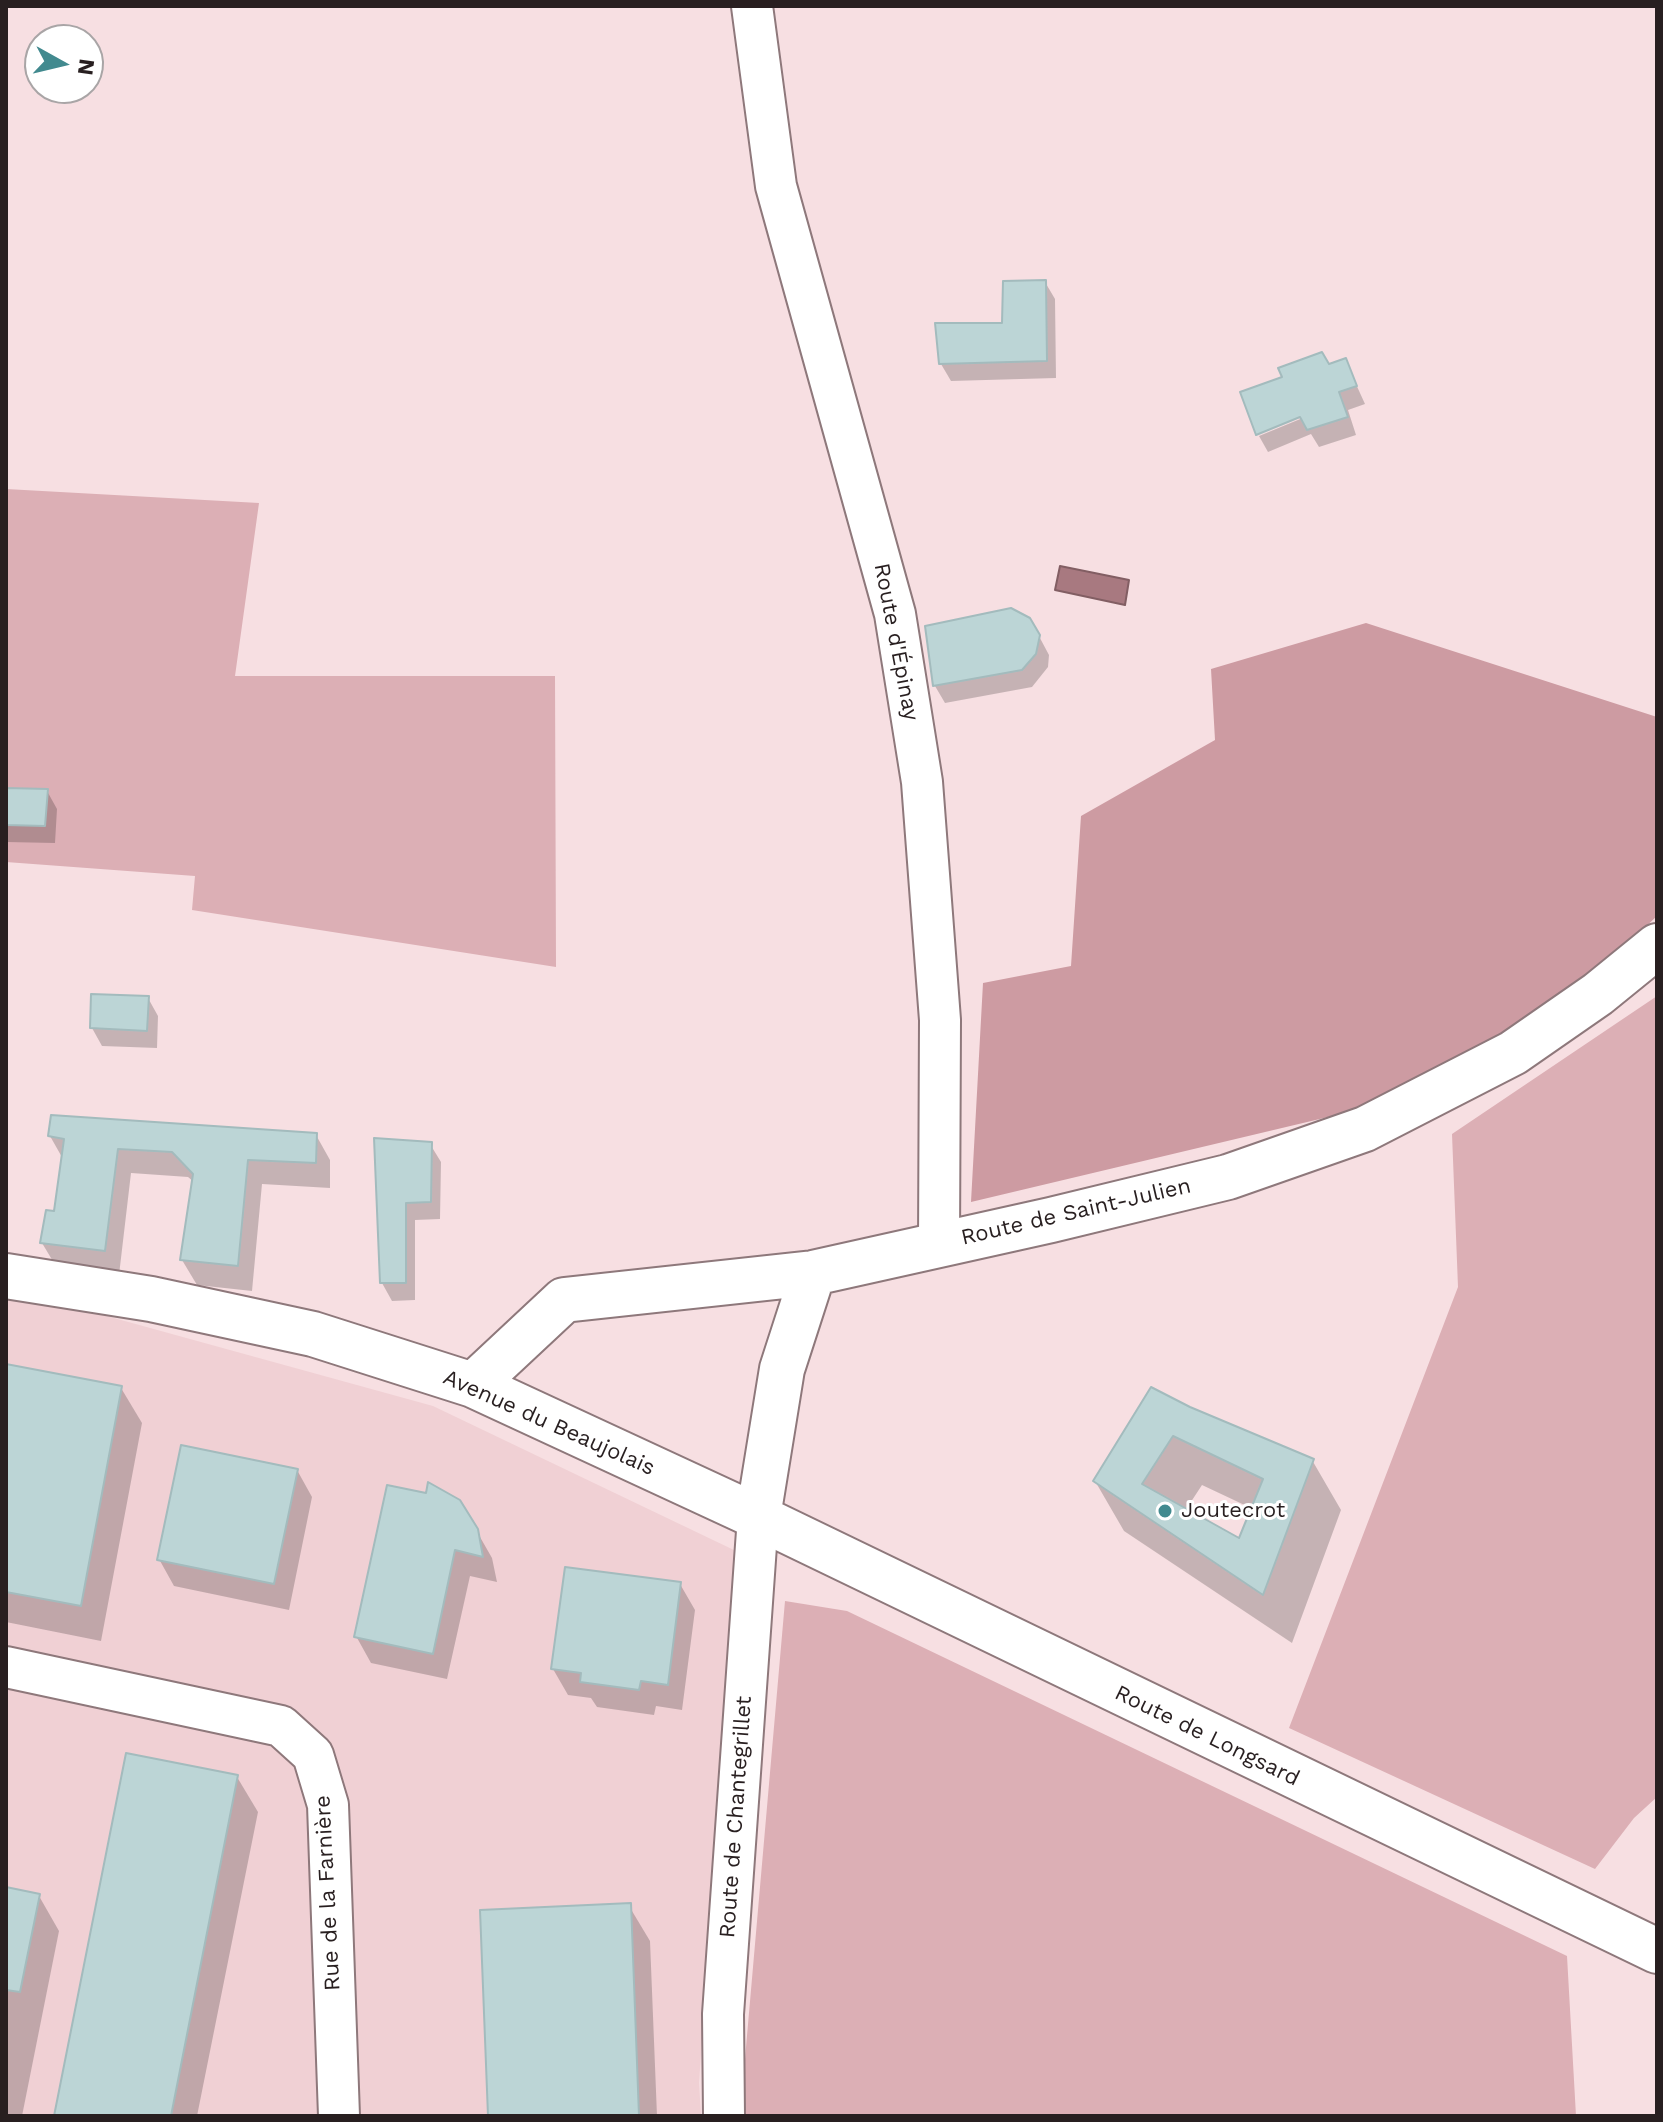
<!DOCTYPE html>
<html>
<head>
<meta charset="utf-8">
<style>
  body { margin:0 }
  #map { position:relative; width:1663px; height:2122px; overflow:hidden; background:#f7dfe2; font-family:"Work Sans",sans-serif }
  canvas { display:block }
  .frame { position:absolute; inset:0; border:8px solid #281f20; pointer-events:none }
  .north { position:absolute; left:24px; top:24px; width:80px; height:80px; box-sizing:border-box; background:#fff; border:2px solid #a9a5a6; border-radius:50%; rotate:98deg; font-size:22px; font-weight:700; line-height:32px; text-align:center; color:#281f20 }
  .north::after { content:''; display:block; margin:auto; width:28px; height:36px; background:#428a8f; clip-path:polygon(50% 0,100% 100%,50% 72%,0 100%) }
</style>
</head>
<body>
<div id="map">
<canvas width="1663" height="2122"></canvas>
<div class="frame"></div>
<div class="north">N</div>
</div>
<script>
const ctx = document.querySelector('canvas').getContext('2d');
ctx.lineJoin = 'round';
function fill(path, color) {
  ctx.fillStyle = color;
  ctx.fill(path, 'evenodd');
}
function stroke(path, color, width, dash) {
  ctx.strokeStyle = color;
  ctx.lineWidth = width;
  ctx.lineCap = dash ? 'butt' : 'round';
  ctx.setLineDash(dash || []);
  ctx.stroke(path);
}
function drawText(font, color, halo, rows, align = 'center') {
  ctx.font = font + ' "Work Sans",sans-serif';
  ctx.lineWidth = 6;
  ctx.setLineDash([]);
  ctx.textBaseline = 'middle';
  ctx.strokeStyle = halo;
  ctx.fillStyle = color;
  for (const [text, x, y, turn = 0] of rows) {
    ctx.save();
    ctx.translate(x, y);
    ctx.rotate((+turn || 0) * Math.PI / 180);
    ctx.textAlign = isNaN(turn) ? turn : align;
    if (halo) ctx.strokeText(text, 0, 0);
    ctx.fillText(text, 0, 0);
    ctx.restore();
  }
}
const built = new Path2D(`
  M 6,1297 L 103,1315 L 433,1406 L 736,1551 L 699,2083 L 701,2116 L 6,2116 Z`);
const green = new Path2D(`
  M 6,489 L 259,503 L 235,676 L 555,676 L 556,967 L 192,910 L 195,876 L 6,862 Z
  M 1657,996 L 1657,1797 L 1634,1818 L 1595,1869 L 1289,1728 L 1458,1287 L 1452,1134 Z
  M 785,1601 L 847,1611 L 1567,1956 L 1576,2116 L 745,2116 L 744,2070 Z`);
const forest = new Path2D(`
  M 1366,623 L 1657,717 L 1657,916 L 1620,951 L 1504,1034 L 1366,1108 L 971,1202 L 983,983 L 1071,966 L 1081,816 L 1215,740 L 1211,669 Z`);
const water = new Path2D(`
  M 1060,566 L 1129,580 L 1125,605 L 1055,590 Z`);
const shadow = new Path2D(`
  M 1045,282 L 1055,299 L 1056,378 L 951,381 L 941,364 L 1004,325 Z
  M 1345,360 L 1365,404 L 1348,410 L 1356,435 L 1319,447 L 1311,434 L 1268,452 L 1259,436 L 1310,415 L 1328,367 Z
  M 1033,625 L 1049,655 L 1048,667 L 1032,687 L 945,703 L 935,686 L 928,627 Z
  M 6,790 L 47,791 L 57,809 L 55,843 L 6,842 Z
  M 148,998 L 158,1016 L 157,1048 L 102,1046 L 92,1028 Z
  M 316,1135 L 330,1160 L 330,1188 L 262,1184 L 252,1291 L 197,1285 L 182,1260 L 194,1182 L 188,1177 L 131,1173 L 119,1275 L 57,1268 L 42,1243 L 56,1213 L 63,1159 L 50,1136 Z
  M 376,1140 L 430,1144 L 441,1162 L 440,1219 L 415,1220 L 415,1300 L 392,1301 L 382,1283 Z
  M 6,1366 L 121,1388 L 142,1423 L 101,1641 L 6,1622 Z
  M 1190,1409 L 1312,1460 L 1341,1510 L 1292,1643 L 1124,1531 L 1095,1481 ZM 1202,1485 L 1253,1509 L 1240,1541 L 1185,1511 Z
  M 297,1470 L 312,1497 L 289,1610 L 174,1586 L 159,1559 Z
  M 476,1530 L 492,1558 L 497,1582 L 470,1576 L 447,1679 L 371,1663 L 356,1636 Z
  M 680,1584 L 695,1610 L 682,1710 L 656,1706 L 654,1715 L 597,1707 L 591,1698 L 568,1695 L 553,1669 Z
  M 237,1777 L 258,1812 L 197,2116 L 56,2116 Z
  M 6,1889 L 39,1896 L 59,1931 L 22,2116 L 6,2116 Z
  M 629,1906 L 650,1941 L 657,2116 L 490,2116 Z`);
const building = new Path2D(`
  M 1046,280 L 1047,361 L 939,364 L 935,323 L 1002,323 L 1003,281 Z
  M 1322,352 L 1329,364 L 1346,358 L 1357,386 L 1339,392 L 1348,417 L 1307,430 L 1300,417 L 1256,435 L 1240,392 L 1282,377 L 1278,368 Z
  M 1011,608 L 1030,618 L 1040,635 L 1036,654 L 1022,670 L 933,686 L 925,626 Z
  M 6,788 L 48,789 L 45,826 L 6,825 Z
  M 91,994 L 149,996 L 147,1031 L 90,1028 Z
  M 51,1115 L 317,1133 L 316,1163 L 248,1160 L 238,1266 L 180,1260 L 193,1174 L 172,1152 L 118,1149 L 105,1251 L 40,1243 L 46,1210 L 54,1211 L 64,1139 L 48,1136 Z
  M 374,1138 L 432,1142 L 431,1202 L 406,1203 L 406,1283 L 380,1283 Z
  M 6,1364 L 122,1386 L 81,1606 L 6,1592 Z
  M 1151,1387 L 1190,1407 L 1314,1459 L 1263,1595 L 1093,1481 ZM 1173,1436 L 1263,1479 L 1239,1538 L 1142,1484 Z
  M 181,1445 L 298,1469 L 274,1584 L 157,1560 Z
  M 428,1482 L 460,1500 L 478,1529 L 483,1557 L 455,1550 L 433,1654 L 354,1637 L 387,1485 L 426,1493 Z
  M 565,1567 L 681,1582 L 668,1685 L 641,1681 L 639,1690 L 580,1682 L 581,1673 L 551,1669 Z
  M 126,1753 L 238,1775 L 171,2116 L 54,2116 Z
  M 6,1887 L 40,1894 L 20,1992 L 6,1990 Z
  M 631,1903 L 639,2116 L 488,2116 L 480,1910 Z`);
const street = new Path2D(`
  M 752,6 L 776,186 L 895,614 L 922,782 L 940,1020 L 939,1244
  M 6,1667 L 281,1726 L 313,1755 L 328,1805 L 339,2116
  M 724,2116 L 723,2014 L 758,1517`);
const secondary = new Path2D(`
  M 6,1276 L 151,1299 L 313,1334 L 473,1385 L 758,1517 L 1657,1951
  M 473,1385 L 564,1300 L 813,1273 L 1051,1220 L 1228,1177 L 1365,1129 L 1513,1053 L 1598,994 L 1657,946
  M 758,1517 L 782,1369 L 813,1273`);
const markers = [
  [1165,1511,8,"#428a8f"]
];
const streetNames = [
  ["Route d'Épinay",896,642,79],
  ["Route de Saint-Julien",1076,1212,-13],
  ["Avenue du Beaujolais",549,1423,24],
  ["Route de Longsard",1207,1736,26],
  ["Route de Chantegrillet",736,1817,-86],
  ["Rue de la Farnière",328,1893,-93]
];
const poiNames = [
  ["Joutecrot",1181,1511]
];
fill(built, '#f0d0d4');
fill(green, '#dcafb5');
fill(forest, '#cd9ba2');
fill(water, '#a87980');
stroke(water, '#825e63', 2);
fill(shadow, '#0003');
fill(building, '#bcd5d6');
stroke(building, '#a3bbbd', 2);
stroke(street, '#8e787b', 44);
stroke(secondary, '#8e787b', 48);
stroke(street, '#fff', 40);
stroke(secondary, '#fff', 44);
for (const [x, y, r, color] of markers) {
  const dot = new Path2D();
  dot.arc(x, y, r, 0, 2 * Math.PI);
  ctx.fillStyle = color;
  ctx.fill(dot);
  stroke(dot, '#fff', 3);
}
drawText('22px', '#281f20', '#fff', streetNames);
drawText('22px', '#281f20', '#fff', poiNames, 'left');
</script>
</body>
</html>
